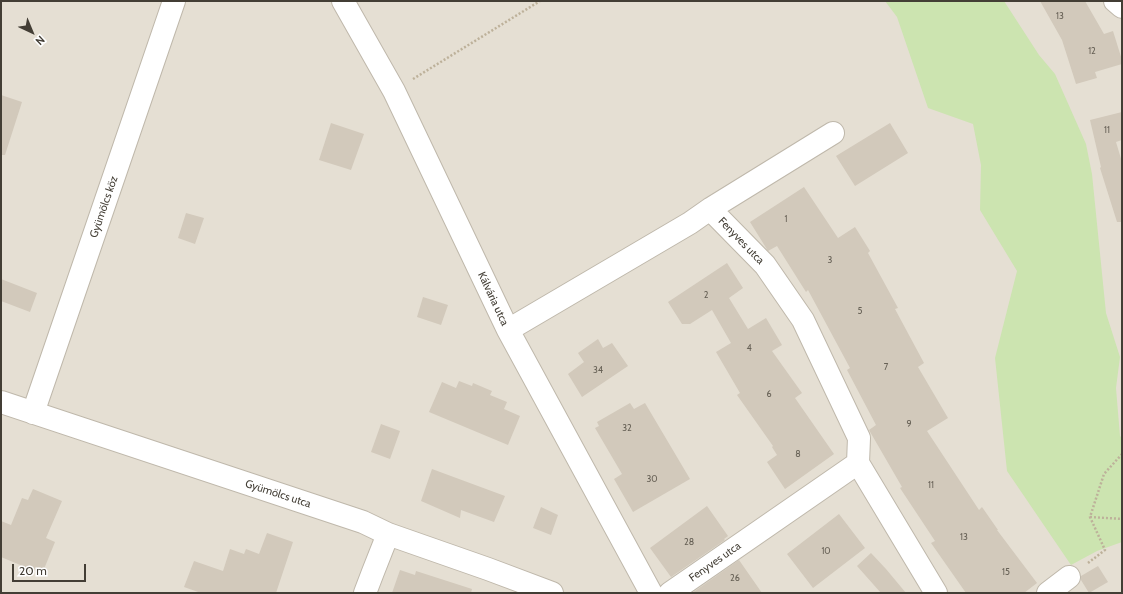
<!DOCTYPE html>
<html>
<head>
<meta charset="utf-8">
<style>
  body { margin:0 }
  #map { position:relative; width:1123px; height:594px; overflow:hidden; background:#f1eee5; font-family:Cabin,sans-serif }
  canvas { display:block }
  .frame { position:absolute; inset:0; border:2px solid #433e35; pointer-events:none }
  .north { position:absolute; left:12px; top:12px; width:40px; height:40px; -webkit-text-stroke:3px #fff; paint-order:stroke; rotate:136deg; font-size:11px; font-weight:700; line-height:16px; text-align:center; color:#433e35 }
  .north::after { content:''; display:block; margin:auto; width:14px; height:18px; background:#433e35; clip-path:polygon(50% 0,100% 100%,50% 72%,0 100%) }
  .scale { position:absolute; left:12px; top:564px; width:74px; height:18px; box-sizing:border-box; border:2px solid #433e35; border-top:0; padding-left:5px; font-size:12px; line-height:14px; white-space:nowrap; color:#433e35; -webkit-text-stroke:3px #fff; paint-order:stroke }
</style>
</head>
<body>
<div id="map">
<canvas width="1123" height="594"></canvas>
<div class="frame"></div>
<div class="north">N</div>
<div class="scale">20 m</div>
</div>
<script>
const ctx = document.querySelector('canvas').getContext('2d');
ctx.lineJoin = 'round';
function fill(path, color) {
  ctx.fillStyle = color;
  ctx.fill(path, 'evenodd');
}
function stroke(path, color, width, dash) {
  ctx.strokeStyle = color;
  ctx.lineWidth = width;
  ctx.lineCap = dash ? 'butt' : 'round';
  ctx.setLineDash(dash || []);
  ctx.stroke(path);
}
function drawText(font, color, halo, rows, align = 'center') {
  ctx.font = font + ' Cabin,sans-serif';
  ctx.lineWidth = 4;
  ctx.setLineDash([]);
  ctx.textBaseline = 'middle';
  ctx.strokeStyle = halo;
  ctx.fillStyle = color;
  for (const [text, x, y, turn = 0] of rows) {
    ctx.save();
    ctx.translate(x, y);
    ctx.rotate((+turn || 0) * Math.PI / 180);
    ctx.textAlign = isNaN(turn) ? turn : align;
    if (halo) ctx.strokeText(text, 0, 0);
    ctx.fillText(text, 0, 0);
    ctx.restore();
  }
}
const residential = new Path2D(`
  M 1,1 L 1122,1 L 1122,593 L 1,593 Z`);
const green = new Path2D(`
  M 885,1 L 1004,1 L 1039,55 L 1055,74 L 1086,144 L 1092,174 L 1106,313 L 1120,357 L 1116,388 L 1120,436 L 1122,438 L 1122,542 L 1097,551 L 1071,565 L 1007,471 L 995,358 L 1017,271 L 980,210 L 981,165 L 973,124 L 928,108 L 897,17 Z`);
const building = new Path2D(`
  M 1040,1 L 1085,1 L 1104,34 L 1113,31 L 1122,60 L 1122,64 L 1095,72 L 1097,78 L 1076,84 L 1062,40 Z
  M 1,95 L 22,102 L 5,155 L 1,155 Z
  M 1122,112 L 1122,140 L 1116,142 L 1122,162 L 1122,222 L 1117,222 L 1100,168 L 1101,167 L 1090,120 Z
  M 331,123 L 364,134 L 351,170 L 319,160 Z
  M 890,123 L 908,153 L 855,186 L 836,156 Z
  M 804,187 L 838,238 L 855,227 L 870,251 L 868,253 L 898,308 L 895,309 L 924,363 L 918,367 L 948,418 L 927,431 L 979,510 L 982,507 L 998,530 L 997,530 L 1037,583 L 1024,593 L 966,593 L 931,543 L 935,541 L 900,488 L 902,487 L 869,430 L 876,425 L 847,370 L 850,368 L 808,290 L 806,292 L 777,246 L 768,251 L 750,222 Z
  M 186,213 L 204,218 L 195,244 L 178,238 Z
  M 727,263 L 743,288 L 729,298 L 748,329 L 766,318 L 782,345 L 772,351 L 802,393 L 795,398 L 834,454 L 785,489 L 767,462 L 777,455 L 772,447 L 773,446 L 737,395 L 740,393 L 716,352 L 731,343 L 712,310 L 690,324 L 682,324 L 668,302 Z
  M 1,279 L 37,293 L 30,312 L 1,301 Z
  M 423,297 L 448,305 L 441,325 L 417,317 Z
  M 598,339 L 603,348 L 612,343 L 628,366 L 582,397 L 568,374 L 584,362 L 578,353 Z
  M 459,381 L 472,386 L 473,383 L 492,391 L 490,395 L 507,402 L 504,409 L 520,416 L 508,445 L 429,412 L 442,382 L 456,388 Z
  M 630,403 L 634,409 L 645,403 L 690,479 L 633,512 L 614,479 L 622,474 L 595,428 L 599,426 L 597,422 Z
  M 381,424 L 400,431 L 390,459 L 371,452 Z
  M 432,469 L 505,496 L 494,522 L 461,510 L 460,518 L 421,501 Z
  M 33,489 L 62,501 L 46,538 L 55,542 L 42,574 L 1,557 L 1,521 L 11,525 L 22,498 L 28,500 Z
  M 707,506 L 728,536 L 724,539 L 725,540 L 671,577 L 650,548 Z
  M 541,507 L 558,515 L 551,535 L 533,528 Z
  M 839,514 L 865,548 L 813,588 L 787,554 Z
  M 267,533 L 293,542 L 276,593 L 201,593 L 184,587 L 194,561 L 223,571 L 230,549 L 244,554 L 246,549 L 259,554 Z
  M 871,553 L 886,569 L 906,593 L 881,593 L 857,566 Z
  M 739,560 L 762,593 L 692,593 Z
  M 1098,566 L 1108,582 L 1089,593 L 1081,580 L 1081,576 Z
  M 400,570 L 415,575 L 416,571 L 472,589 L 471,593 L 392,593 Z`);
const path = new Path2D(`
  M 413,79 L 540,1
  M 1090,517 L 1122,519
  M 1088,563 L 1105,550 L 1090,517 L 1104,474 L 1122,454`);
const street = new Path2D(`
  M 343,1 L 394,91 L 508,330 L 651,593
  M 1115,1 L 1122,7
  M 710,209 L 765,265 L 803,320 L 859,438 L 858,463 L 936,593
  M 508,330 L 690,223 L 710,209 L 833,133
  M 1,402 L 363,522 L 388,534 L 488,569 L 552,593
  M 33,413 L 174,1
  M 365,593 L 373,572 L 388,534
  M 670,593 L 858,463
  M 1048,593 L 1069,577`);
const numberNames = [
  ["13",1060,16],
  ["12",1092,51],
  ["11",1107,130],
  ["1",786,219],
  ["3",830,260],
  ["2",706,295],
  ["5",860,311],
  ["4",749,348],
  ["7",886,367],
  ["34",598,370],
  ["6",769,394],
  ["9",909,424],
  ["32",627,428],
  ["8",798,454],
  ["30",652,479],
  ["11",931,485],
  ["13",964,537],
  ["28",689,542],
  ["10",826,551],
  ["15",1006,572],
  ["26",735,578]
];
const streetNames = [
  ["Gyümölcs köz",104,207,-71],
  ["Fenyves utca",741,241,46],
  ["Kálvária utca",493,299,65],
  ["Gyümölcs utca",278,494,18],
  ["Fenyves utca",715,562,-35]
];
fill(residential, '#e5dfd3');
fill(green, '#cce4b0');
fill(building, '#d2c9bb');
stroke(street, '#bfb8ab', 24);
stroke(path, '#bdb19a', 2.5, [2, 2]);
stroke(street, '#fff', 22);
drawText('9px', '#676156', null, numberNames);
drawText('11px', '#433e35', '#fff', streetNames);
</script>
</body>
</html>
